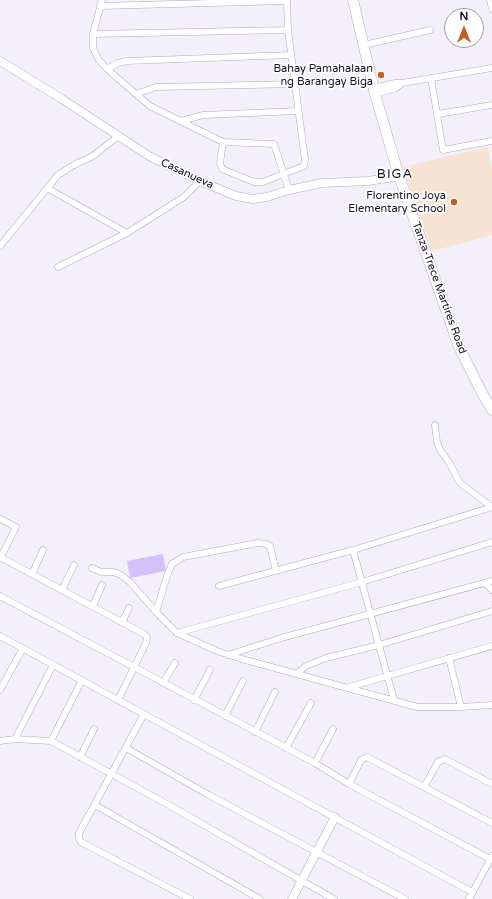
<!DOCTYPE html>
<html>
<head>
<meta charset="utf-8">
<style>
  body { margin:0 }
  #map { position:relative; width:492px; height:899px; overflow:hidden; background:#f3effb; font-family:"Varela Round",sans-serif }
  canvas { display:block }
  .north { position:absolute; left:444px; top:8px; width:40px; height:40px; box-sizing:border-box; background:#fefefe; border:1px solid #a1a0a4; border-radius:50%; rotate:0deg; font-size:11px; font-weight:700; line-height:16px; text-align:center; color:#16121c }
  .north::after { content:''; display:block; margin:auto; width:14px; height:18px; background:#c25f26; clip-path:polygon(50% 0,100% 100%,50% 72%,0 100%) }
</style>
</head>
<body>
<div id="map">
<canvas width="492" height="899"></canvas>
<div class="north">N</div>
</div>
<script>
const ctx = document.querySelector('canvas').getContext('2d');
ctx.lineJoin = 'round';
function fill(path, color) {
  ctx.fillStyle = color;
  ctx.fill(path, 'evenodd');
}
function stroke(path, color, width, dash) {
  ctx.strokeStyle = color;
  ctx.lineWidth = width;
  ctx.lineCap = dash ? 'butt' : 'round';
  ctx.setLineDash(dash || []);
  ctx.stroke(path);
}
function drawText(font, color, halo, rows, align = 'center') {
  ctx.font = font + ' "Varela Round",sans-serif';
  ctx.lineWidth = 3.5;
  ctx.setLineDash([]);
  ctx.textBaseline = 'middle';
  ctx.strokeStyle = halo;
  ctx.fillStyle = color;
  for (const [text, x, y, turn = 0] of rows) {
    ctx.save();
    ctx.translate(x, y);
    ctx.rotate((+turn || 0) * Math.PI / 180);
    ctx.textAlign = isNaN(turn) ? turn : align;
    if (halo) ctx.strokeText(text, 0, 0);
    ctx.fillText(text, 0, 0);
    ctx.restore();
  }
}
const education = new Path2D(`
  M 487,147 L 492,168 L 492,235 L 432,251 L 403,167 Z`);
const green = new Path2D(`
  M 163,554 L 166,571 L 130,578 L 127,561 Z`);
const minor = new Path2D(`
  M 102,0 L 93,34 L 93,48 L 99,60 L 107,69 L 136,94 L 150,106 L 223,142 L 274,144 L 289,190
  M 490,0 L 492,9
  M 100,6 L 286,1
  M 93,34 L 288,30
  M 364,45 L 430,30
  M 107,69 L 118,63 L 127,61 L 291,55
  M 431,78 L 443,150 L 492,141
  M 374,88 L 395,83 L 402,83 L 492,68
  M 136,94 L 156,87 L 295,84
  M 375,94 L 396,88 L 402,83
  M 438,114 L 492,105
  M 181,121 L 203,115 L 298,111
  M 223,142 L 220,163 L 222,169 L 254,182 L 263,182 L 304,166 L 305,160 L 288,30 L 287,0
  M 47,188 L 127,233
  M 0,246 L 58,175 L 72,166 L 93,156 L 117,137
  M 58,267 L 127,233 L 184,197 L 200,181
  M 435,425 L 437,442 L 440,450 L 449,462 L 460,483 L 492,507
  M 0,519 L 16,527 L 1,557
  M 353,550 L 394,700
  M 0,557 L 144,634 L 147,637 L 146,643 L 118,700
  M 92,568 L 101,572 L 114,572 L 121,575 L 130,582 L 156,612
  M 276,571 L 270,546 L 266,544 L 258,543 L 183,557 L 172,564 L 167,576 L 156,612 L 177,633 L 217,651 L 242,659 L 417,707 L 461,707 L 492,705
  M 32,574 L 43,550
  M 485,583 L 492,590
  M 219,586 L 353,550 L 492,507
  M 62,590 L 74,565
  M 0,596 L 315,763 L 349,784 L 492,860
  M 93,606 L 102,585
  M 122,622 L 129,608
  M 177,633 L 362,582 L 492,542
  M 0,636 L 472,892
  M 228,655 L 281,638 L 492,581
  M 449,658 L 461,707
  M 296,674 L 306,666 L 326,658 L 379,645 L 492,611
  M 163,683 L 175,663
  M 349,687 L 492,646
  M 0,690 L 23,648
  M 194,700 L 210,670
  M 144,714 L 79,833 L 79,838 L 81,842 L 190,899
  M 225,716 L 243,681
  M 255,732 L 275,692
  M 15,739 L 53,665
  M 0,741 L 15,739 L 51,741 L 167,804 L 334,899
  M 51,741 L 82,680
  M 126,748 L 209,795 L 405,899
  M 286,748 L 311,703
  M 80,757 L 94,729
  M 315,763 L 333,729
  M 349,784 L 361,760 L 367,757 L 492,823
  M 424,787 L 438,762 L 445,759 L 492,784
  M 95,805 L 260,899
  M 469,899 L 492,856`);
const tertiary = new Path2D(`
  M 0,61 L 62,99 L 149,156 L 200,181 L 236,196 L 253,199 L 267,197 L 289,190 L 322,183 L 368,181 L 399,176
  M 292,899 L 335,817`);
const primary = new Path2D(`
  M 353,0 L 375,94 L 399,176 L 459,347 L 482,393 L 492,410`);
const markers = [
  [381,75,4,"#c25f26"],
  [454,202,4,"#c25f26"]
];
const poiNames = [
  ["Bahay Pamahalaan",373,69],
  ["ng Barangay Biga",373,82],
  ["Florentino Joya",446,196],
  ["Elementary School",446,209]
];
const streetNames = [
  ["Casanueva",187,174,25],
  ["Tanza-Trece Martires Road",439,288,70]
];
const quarterNames = [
  ["BIGA",395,175]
];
fill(education, '#f6e3d3');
fill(green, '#d6c1fb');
stroke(minor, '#b2a8c4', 7);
stroke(tertiary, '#b2a8c4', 9);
stroke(primary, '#b2a8c4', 11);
stroke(minor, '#fff', 6);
stroke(tertiary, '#fff', 8);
stroke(primary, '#fff', 10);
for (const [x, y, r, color] of markers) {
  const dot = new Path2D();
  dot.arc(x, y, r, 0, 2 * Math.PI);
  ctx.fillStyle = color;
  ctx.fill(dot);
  stroke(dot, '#fefefe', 1.5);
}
drawText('11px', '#16121c', '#fefefe', poiNames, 'right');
drawText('11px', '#16121c', '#fefefe', streetNames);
ctx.letterSpacing = '1px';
drawText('13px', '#16121c', '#fefefe', quarterNames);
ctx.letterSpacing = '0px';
</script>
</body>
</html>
